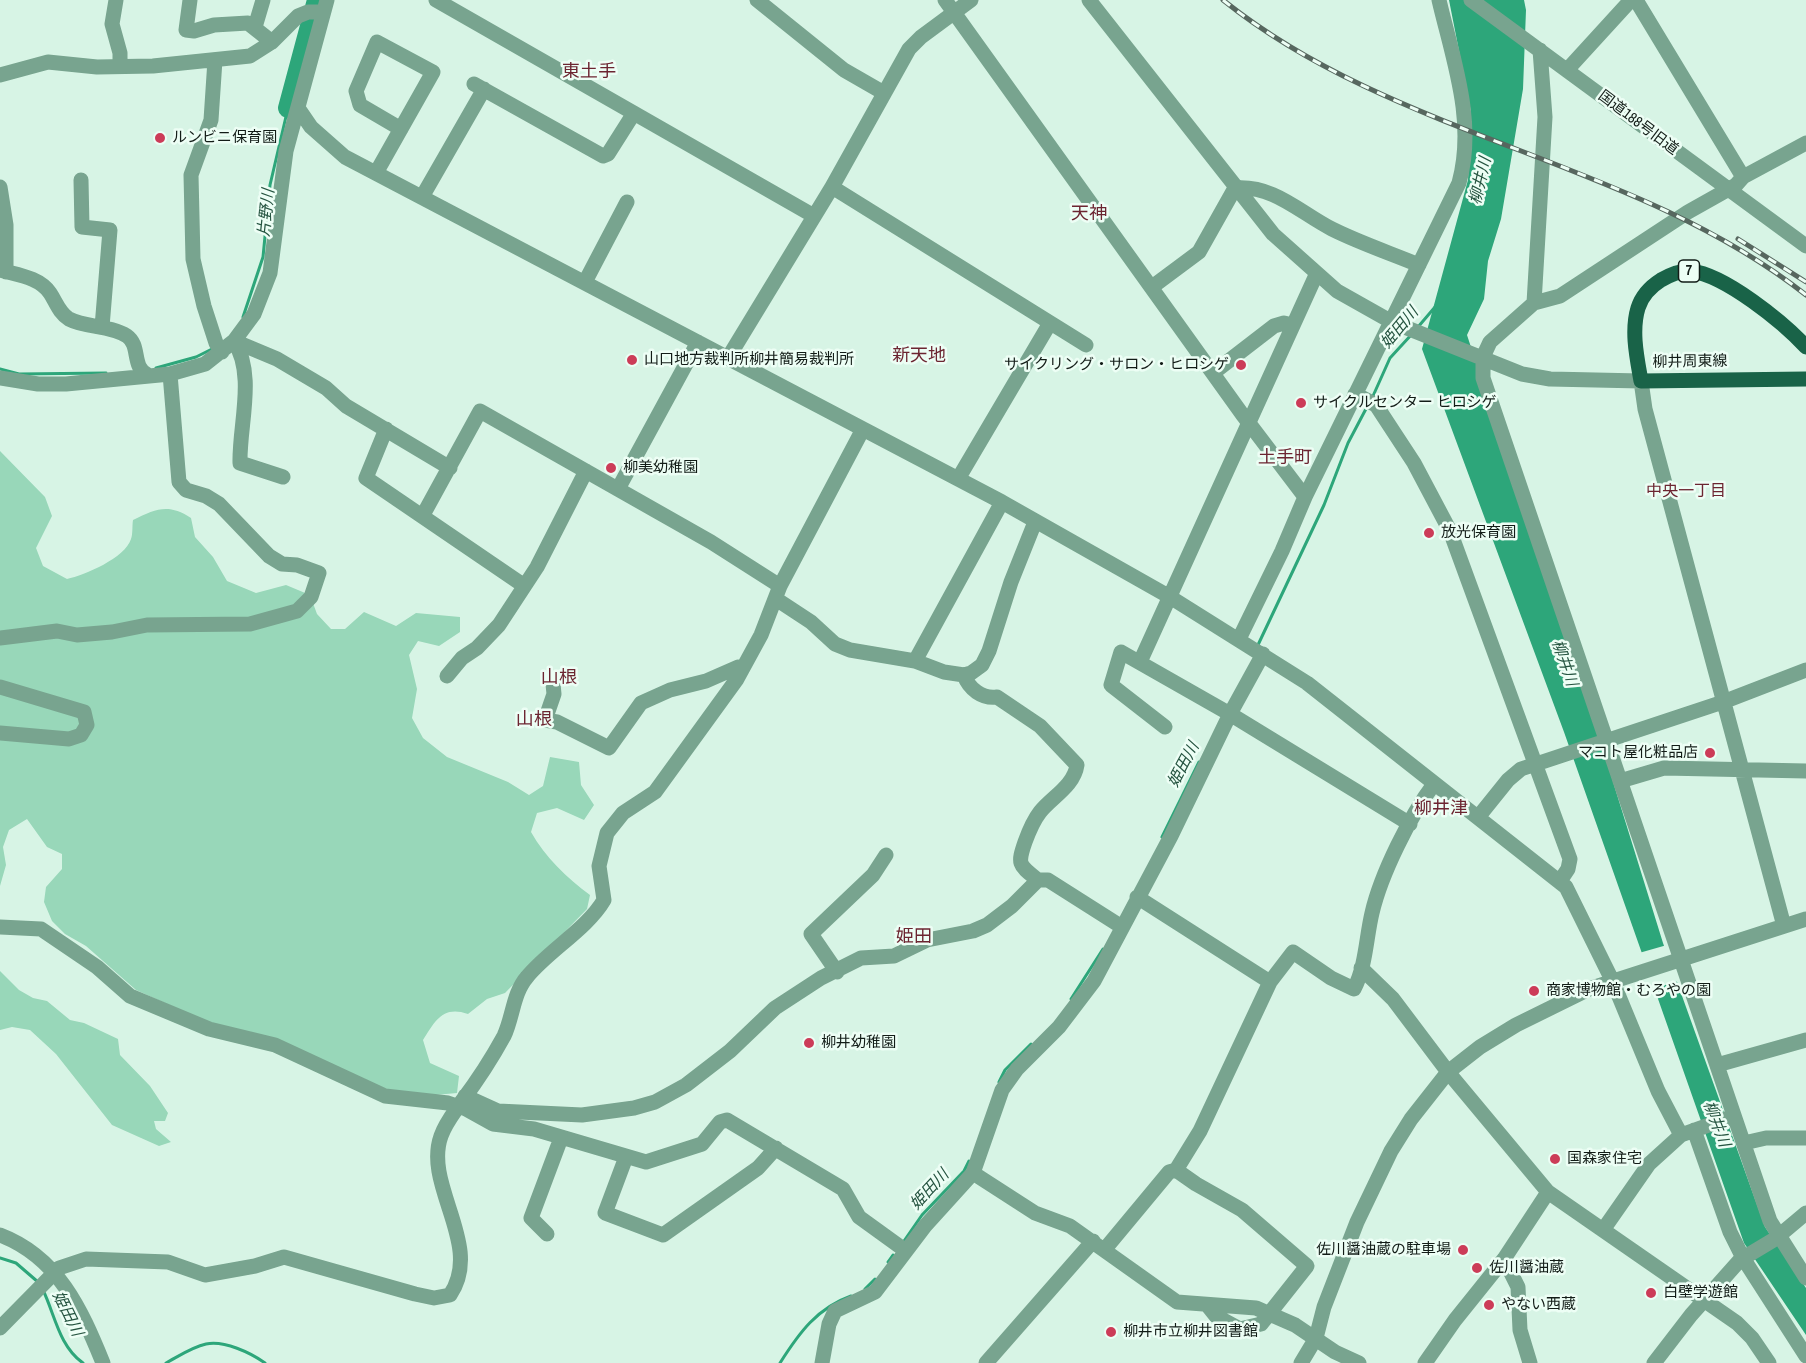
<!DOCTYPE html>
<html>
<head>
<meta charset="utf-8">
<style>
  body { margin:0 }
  canvas { display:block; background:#d7f4e5 }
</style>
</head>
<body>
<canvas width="1806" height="1363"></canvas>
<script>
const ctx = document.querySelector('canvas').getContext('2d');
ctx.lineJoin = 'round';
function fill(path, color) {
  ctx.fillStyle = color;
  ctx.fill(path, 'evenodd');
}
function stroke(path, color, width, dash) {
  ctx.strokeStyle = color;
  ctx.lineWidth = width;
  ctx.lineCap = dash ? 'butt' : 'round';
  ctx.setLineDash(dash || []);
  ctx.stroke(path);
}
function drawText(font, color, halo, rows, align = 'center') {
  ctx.font = font + ' "Archivo Narrow","Noto Sans JP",sans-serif';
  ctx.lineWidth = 5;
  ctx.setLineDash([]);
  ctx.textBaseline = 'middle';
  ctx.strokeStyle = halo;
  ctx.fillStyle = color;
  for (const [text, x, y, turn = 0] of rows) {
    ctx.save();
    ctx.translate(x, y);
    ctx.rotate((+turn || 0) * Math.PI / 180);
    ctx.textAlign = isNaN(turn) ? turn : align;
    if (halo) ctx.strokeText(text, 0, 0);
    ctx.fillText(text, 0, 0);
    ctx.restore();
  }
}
const green = new Path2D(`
  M 0,451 L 45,497 L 52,516 L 36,548 L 43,566 L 67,579 C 85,575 125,558 131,539 C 133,534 132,526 133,520 C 156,509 168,503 191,518 L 195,537 L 213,557 L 227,581 L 256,593 L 286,585 L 310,595 L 317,614 L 331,629 L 345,629 L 364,612 L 396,626 L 416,613 L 460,617 L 460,632 L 439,646 L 418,641 L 409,655 L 417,689 L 412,718 L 423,738 L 447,757 L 508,782 L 529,795 L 543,786 L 550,757 L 579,762 L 581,785 L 594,805 L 584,820 L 557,808 L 537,813 L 531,832 C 545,857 567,878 590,895 L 587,909 L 505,993 L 487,999 L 468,1014 C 443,1005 435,1021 423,1040 L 430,1063 L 459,1076 L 457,1093 L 435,1095 L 395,1092 L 196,1017 L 136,990 L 86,946 L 65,934 L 52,921 L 44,902 L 46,887 L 62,869 L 62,854 L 47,847 L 27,819 L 9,830 L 3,847 L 6,865 L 0,886 Z
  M 0,971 L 19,990 L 33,998 L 47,1001 L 70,1020 L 84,1023 L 118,1039 L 120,1055 L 150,1086 L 168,1113 L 165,1121 L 154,1121 L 156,1129 L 171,1142 L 159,1146 L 112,1125 L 56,1054 L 30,1030 L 12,1027 L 0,1030 Z`);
const water = new Path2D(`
  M 1449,0 L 1524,0 L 1526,10 L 1523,89 L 1501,219 L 1488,261 L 1484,299 L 1467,335 L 1601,743 L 1663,943 L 1765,1227 L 1806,1288 L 1806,1335 L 1744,1243 L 1564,732 L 1422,349 L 1468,180 L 1471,112 Z`);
const pier = new Path2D(`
  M 1667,945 L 1679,981 L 1651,989 L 1639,953 Z`);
const stream = new Path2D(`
  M 243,317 L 263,257 L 270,185 L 288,108
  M 1418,327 L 1435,307
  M 156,368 L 196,357 L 212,349
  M 0,369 L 19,374 L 106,373
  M 1373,396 L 1390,358 L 1412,334
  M 1257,647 L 1324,505 L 1348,443 L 1368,405
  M 1162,837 L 1199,762
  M 1071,999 L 1103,949
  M 999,1082 L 1005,1070 L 1031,1044
  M 904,1241 L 922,1215 L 964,1171 L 969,1161
  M 0,1258 L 16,1263 L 38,1282
  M 888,1262 L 893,1255
  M 865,1289 L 875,1279
  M 43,1290 C 55,1315 59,1346 83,1363
  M 166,1363 C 179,1356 192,1347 206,1344 C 224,1340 251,1353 265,1363
  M 780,1363 C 799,1333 817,1308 851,1296`);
const river = new Path2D(`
  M 288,108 L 317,0`);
const minor = new Path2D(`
  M 116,0 L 112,24 L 120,53 L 120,66
  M 190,0 L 186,30 L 194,31 L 214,25 L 248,23 L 272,42
  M 436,0 L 814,216
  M 757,0 L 844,70 L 884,93
  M 945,0 L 1242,414 L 1305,497
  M 1089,0 L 1273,234 L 1337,291 L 1392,322 L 1522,374 L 1550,379 L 1641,381 L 1645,409 L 1784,926
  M 1471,0 L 1806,246
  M 1636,0 L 1743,177
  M 255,27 L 263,0
  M 215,60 L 211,120 L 191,175 L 193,259 L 204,306 L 216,343 L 222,352
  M 1567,70 L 1631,0
  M 0,75 L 48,62 L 97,67 L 153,66 L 250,56 L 272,42 L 298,16 L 308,12 L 322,12
  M 474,84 L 603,156 L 608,154 L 634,113
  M 298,108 L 311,127 L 345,157 L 1002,502 L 1170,597 L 1307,683 L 1566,887 L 1613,982 L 1658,1091 L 1681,1135
  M 1806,143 L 1743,177 L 1736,185 L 1688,212 L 1560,296 L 1534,303 L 1490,342 L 1483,357 L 1483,378 L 1770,1221 L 1806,1278
  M 376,173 L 433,72 L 377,42 L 356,91 L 360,105 L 401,129
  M 81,180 L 82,227 L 110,230 L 102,327
  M 0,187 L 6,225 L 6,272
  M 832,187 L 1086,345
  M 1235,188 C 1274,185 1299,212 1332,229 C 1360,243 1390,253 1419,265
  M 422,197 L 484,89
  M 0,270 C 17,275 39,277 50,293 C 56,302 59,313 69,319 C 86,328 110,325 127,336 C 141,346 131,367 148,375
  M 585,282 L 627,202
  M 1152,287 L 1199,252 L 1235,188
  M 1534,303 L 1545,117 L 1540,50
  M 234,341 L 277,359 L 326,388 L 346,406 L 450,468
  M 234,341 C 256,375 239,425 240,463 L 283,477
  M 728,358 L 832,187 L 909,49 L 921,37 L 971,0
  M 1213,373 L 1274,326 L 1284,323 L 1293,325
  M 0,378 L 38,384 L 66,384 L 170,374 L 205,364 L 234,341 L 254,314 L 270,273 L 286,151 L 327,0
  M 1355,394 L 1376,405 L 1414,463 L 1450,531 L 1570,859 L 1568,869 L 1560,881
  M 386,429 L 366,478 L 523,585
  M 958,479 L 1050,323
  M 618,489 L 698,342
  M 423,515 L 480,411 L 711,542 L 780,586
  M 776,599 L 811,622 L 835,644 L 850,650 L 915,661 L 944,672 L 964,675 L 971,673 L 982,665 L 989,651 L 1011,582 L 1035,522
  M 0,638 L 57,631 L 77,635 L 112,632 L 147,625 L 250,624 L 297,611 L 311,597 L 319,573 L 297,565 L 282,564 L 269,556 L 219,504 L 206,496 L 186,490 L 179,482 L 170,374
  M 1239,639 L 1282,551 L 1305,497 L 1459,183 C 1476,121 1453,60 1439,0
  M 915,661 L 1002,502
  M 1140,662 L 1316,275
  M 964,675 C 969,689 982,699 997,697 L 1040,726 L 1077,765 C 1074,786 1052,797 1040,812 C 1033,821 1029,831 1025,842 C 1017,865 1019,865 1038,880
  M 447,676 L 462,658 L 477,648 L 499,625 L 537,567 L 586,471
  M 553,684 L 554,694 L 545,720 L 557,722 L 609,748 L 641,703 L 670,690 L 706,681 L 738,667 L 743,668
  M 0,687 L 84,712 L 87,725 L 81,735 L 69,739 L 0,733
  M 1165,727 L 1111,685 L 1121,652 L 1230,714 L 1410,824
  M 1620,781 L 1664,768 L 1806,771
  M 1479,816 L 1508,780 L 1521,769 L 1723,702 L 1806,670
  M 1137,897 L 1270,982
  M 0,927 L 41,929 L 97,967 L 130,996 L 209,1029 L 275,1045 L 385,1096 L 448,1103 L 466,1109 L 493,1124 L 534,1129 L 646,1162 L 702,1144 L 720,1122 L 727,1120 L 843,1189 L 859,1217 L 906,1251
  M 1361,968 L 1393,999 L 1448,1072 L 1548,1192 L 1737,1323 L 1752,1338 L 1769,1363
  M 837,972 L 811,934 L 873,875 L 886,855
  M 1717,1065 L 1806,1040
  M 465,1096 L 498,1111 L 582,1115 L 634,1108 L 655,1102 L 686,1085 L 730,1051 L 775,1008 L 821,978 L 861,958 L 894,956 L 927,940 L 973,931 L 987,925 L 1012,906 L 1038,880 L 1048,880 L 1122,927
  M 1694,1130 L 1730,1232 L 1743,1258 L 1806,1356
  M 1744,1143 L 1766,1138 L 1806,1138
  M 626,1157 L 605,1213 L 663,1235 L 758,1168 L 776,1148
  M 1176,1170 L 1196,1184 L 1242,1210 L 1307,1266 L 1261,1324 L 1240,1329 L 1216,1316 L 1208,1306
  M 973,1173 L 1035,1213 L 1070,1226 L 1177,1302 L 1256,1308 L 1295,1325 L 1335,1352 L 1359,1363
  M 1603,1230 L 1649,1164 L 1681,1135 L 1734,1116
  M 547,1234 L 531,1218 L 561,1138
  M 0,1235 C 58,1257 81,1309 103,1363
  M 1105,1249 L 1169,1172 L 1176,1170 L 1200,1131 L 1270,982 L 1293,952 L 1331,978 L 1354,989 C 1366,966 1366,938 1372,913 C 1381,874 1410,816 1434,784
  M 1504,1259 L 1518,1287 L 1520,1330 L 1530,1363
  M 0,1328 L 59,1268 L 86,1259 L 168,1262 L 205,1275 L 255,1266 L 284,1257 L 415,1294 L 434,1298 L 450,1295 C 484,1245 423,1186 441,1136 C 446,1122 454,1113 462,1101 C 477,1081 492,1058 504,1036 C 513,1017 513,993 527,977 C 548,951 587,929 604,900 L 599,866 L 607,833 L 623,813 L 655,792 L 737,679 L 761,635 L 780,586 L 863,429
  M 822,1363 L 829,1324 L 835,1311 L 875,1292 L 925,1226 L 973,1173 L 1002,1090 L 1017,1069 L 1059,1027 L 1094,981 L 1171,836 L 1230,714 L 1263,654
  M 986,1363 L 1093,1241
  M 1301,1363 L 1316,1338 L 1324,1307 L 1357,1222 L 1391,1151 L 1411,1119 L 1448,1072 L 1480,1047 L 1516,1025 L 1589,989 L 1806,919
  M 1425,1363 L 1455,1320 L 1504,1259 L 1548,1192
  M 1654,1363 L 1691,1315 L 1740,1260 L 1775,1239 L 1806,1213`);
const major = new Path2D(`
  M 1806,347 C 1783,322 1725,275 1691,271 C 1680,270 1671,274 1661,280 C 1650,287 1642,295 1638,308 C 1631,331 1637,358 1641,381 L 1806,379`);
const rail = new Path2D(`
  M 1223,0 C 1396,139 1632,158 1806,295
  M 1738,239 L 1806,282`);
const markers = [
  [160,138,6,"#cc3c58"],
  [632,360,6,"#cc3c58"],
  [1241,365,6,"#cc3c58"],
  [1301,403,6,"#cc3c58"],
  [611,468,6,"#cc3c58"],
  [1429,533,6,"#cc3c58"],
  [1710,753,6,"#cc3c58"],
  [1534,991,6,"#cc3c58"],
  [809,1043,6,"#cc3c58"],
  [1555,1159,6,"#cc3c58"],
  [1463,1250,6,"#cc3c58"],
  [1477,1268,6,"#cc3c58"],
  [1651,1293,6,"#cc3c58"],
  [1489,1305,6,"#cc3c58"],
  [1111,1332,6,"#cc3c58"]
];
const shields = [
  [1689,271,21]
];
const shieldNames = [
  ["7",1689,271]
];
const streetNames = [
  ["国道188号旧道",1638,123,37],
  ["柳井周東線",1690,362,-1]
];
const poiNames = [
  ["ルンビニ保育園",172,138],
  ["山口地方裁判所柳井簡易裁判所",644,360],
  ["サイクリング・サロン・ヒロシゲ",1229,365,"right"],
  ["サイクルセンター ヒロシゲ",1313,403],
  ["柳美幼稚園",623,468],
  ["放光保育園",1441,533],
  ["マコト屋化粧品店",1698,753,"right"],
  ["商家博物館・むろやの園",1546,991],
  ["柳井幼稚園",821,1043],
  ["国森家住宅",1567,1159],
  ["佐川醤油蔵の駐車場",1451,1250,"right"],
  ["佐川醤油蔵",1489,1268],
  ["白壁学遊館",1663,1293],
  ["やない西蔵",1501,1305],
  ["柳井市立柳井図書館",1123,1332]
];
const waterNames = [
  ["柳井川",1481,181,-77],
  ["片野川",267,213,-84],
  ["姫田川",1400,328,-50],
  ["柳井川",1564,663,71],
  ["姫田川",1184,765,-62],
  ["柳井川",1716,1124,69],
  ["姫田川",930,1190,-47],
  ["姫田川",67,1314,64]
];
const neighbourhoodNames = [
  ["中央一丁目",1686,492]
];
const quarterNames = [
  ["東土手",589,72],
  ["天神",1089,214],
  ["新天地",919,356],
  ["土手町",1285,458],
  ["山根",559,678],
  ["山根",534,720],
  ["柳井津",1441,809],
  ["姫田",914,937]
];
fill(green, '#98d7b9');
fill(water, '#2da67a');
fill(pier, '#d7f4e5');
stroke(stream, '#2da67a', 3);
stroke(river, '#2da67a', 20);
stroke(minor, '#78a48f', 15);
stroke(major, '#196348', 15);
stroke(rail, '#57675f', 5);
stroke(rail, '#edfef5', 3, [9]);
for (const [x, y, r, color] of markers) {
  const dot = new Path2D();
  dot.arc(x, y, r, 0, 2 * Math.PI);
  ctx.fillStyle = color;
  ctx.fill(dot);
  stroke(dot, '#edfef5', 2);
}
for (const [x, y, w] of shields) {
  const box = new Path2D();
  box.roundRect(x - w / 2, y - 11, w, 22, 4.5);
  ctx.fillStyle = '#edfef5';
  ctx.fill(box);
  stroke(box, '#121c17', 1.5);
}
drawText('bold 14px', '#121c17', null, shieldNames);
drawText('15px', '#121c17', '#edfef5', streetNames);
drawText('15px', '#121c17', '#edfef5', poiNames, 'left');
drawText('italic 16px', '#255440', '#edfef5', waterNames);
drawText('16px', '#6c2531', '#edfef5', neighbourhoodNames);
drawText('18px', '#6c2531', '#edfef5', quarterNames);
</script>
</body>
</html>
